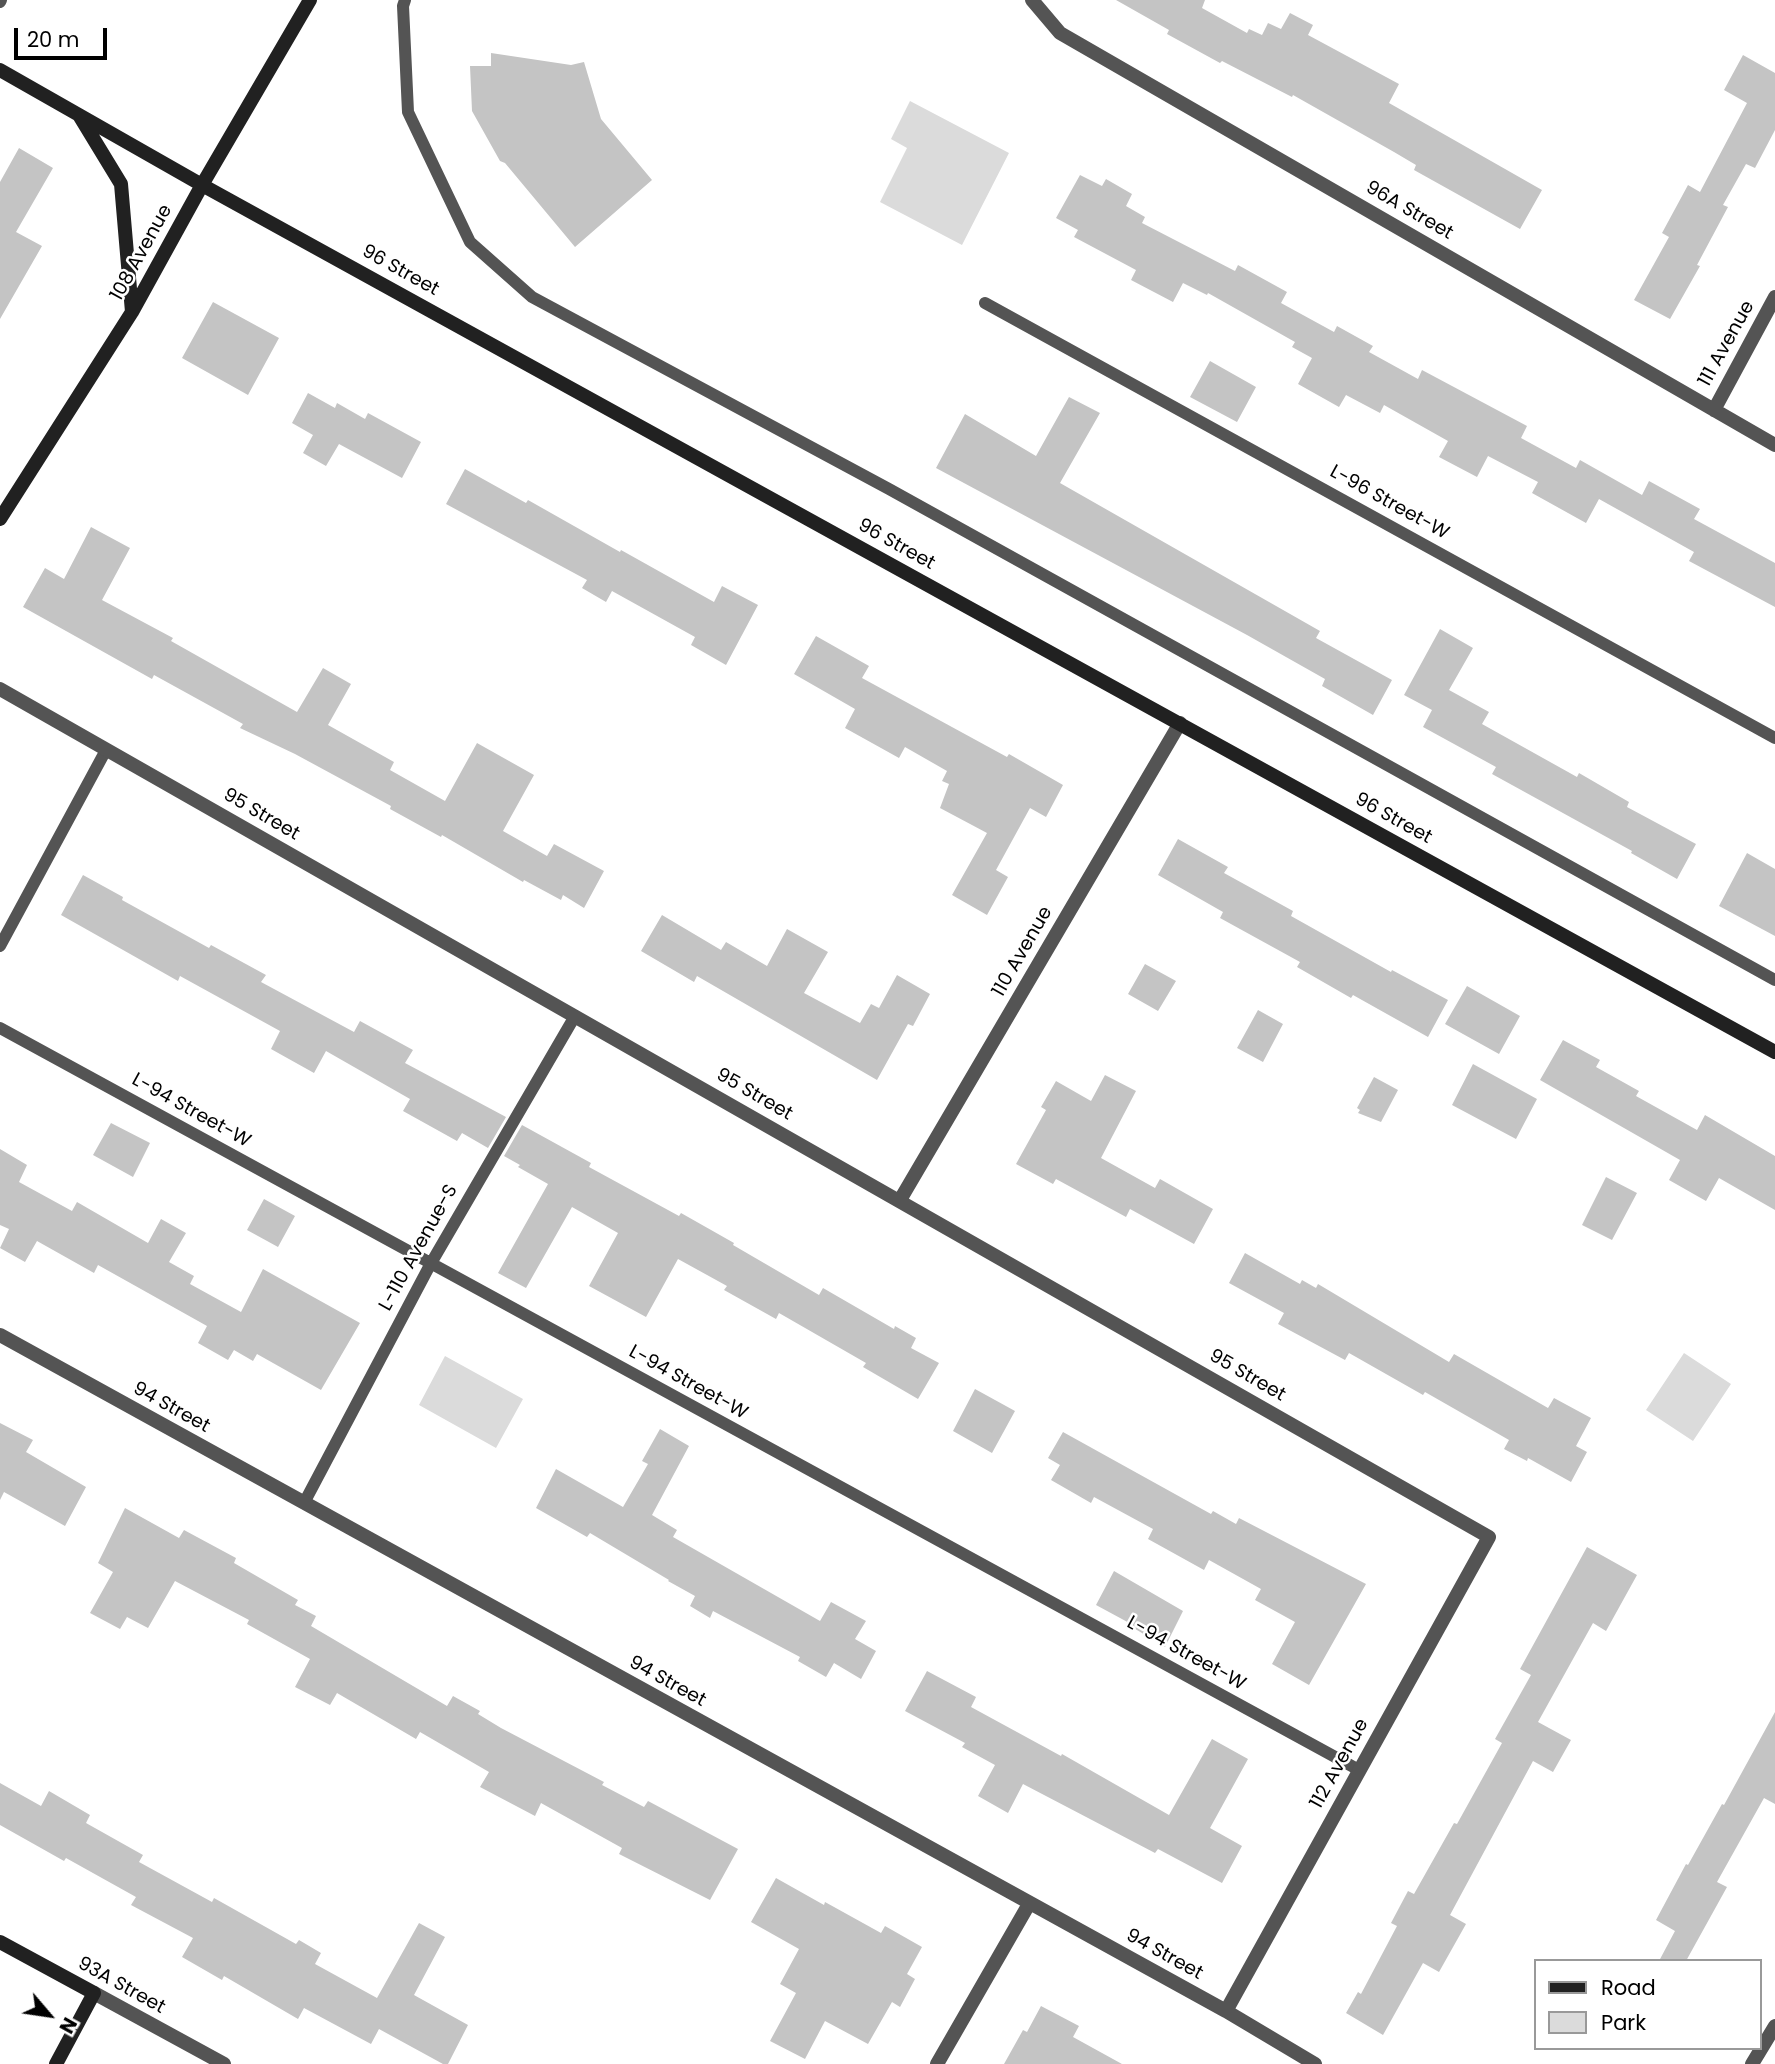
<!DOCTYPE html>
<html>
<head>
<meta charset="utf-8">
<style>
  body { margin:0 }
  #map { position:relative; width:1775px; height:2064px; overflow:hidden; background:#fff; font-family:Poppins,sans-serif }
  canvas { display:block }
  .legend { position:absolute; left:1534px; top:1959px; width:228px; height:91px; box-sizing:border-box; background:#fff; border:2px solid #999; margin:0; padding:9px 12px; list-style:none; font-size:21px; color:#000 }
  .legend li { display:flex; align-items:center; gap:14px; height:35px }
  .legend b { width:35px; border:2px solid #999 }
  .north { position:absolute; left:14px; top:1980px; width:70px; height:70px; -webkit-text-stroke:5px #fff; paint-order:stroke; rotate:119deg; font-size:19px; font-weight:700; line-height:28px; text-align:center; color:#000 }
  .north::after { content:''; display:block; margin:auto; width:24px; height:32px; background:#000; clip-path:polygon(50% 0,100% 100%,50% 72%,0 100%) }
  .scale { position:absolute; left:14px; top:28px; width:93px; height:32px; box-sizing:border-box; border:4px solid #000; border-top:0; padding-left:9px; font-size:21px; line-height:24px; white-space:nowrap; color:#000; -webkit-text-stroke:5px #fff; paint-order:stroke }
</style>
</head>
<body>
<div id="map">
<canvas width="1775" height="2064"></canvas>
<ul class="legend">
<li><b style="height:9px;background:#212121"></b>Road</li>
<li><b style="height:19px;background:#dbdbdb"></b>Park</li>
</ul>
<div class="north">N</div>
<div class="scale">20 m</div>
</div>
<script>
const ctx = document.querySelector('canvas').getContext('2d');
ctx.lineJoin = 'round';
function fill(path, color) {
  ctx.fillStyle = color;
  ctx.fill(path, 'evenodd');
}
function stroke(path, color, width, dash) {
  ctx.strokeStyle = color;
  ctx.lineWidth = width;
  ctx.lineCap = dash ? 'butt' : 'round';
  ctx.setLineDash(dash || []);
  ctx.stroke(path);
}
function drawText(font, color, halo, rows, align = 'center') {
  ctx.font = font + ' Poppins,sans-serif';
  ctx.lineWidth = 5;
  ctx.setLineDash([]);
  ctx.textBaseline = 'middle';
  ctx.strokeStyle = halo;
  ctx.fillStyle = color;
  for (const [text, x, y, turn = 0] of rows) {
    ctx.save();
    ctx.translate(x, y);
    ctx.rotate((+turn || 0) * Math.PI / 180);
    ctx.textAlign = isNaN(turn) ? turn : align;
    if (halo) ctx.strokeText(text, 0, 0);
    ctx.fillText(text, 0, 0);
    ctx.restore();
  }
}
const green = new Path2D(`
  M 910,101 L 1009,153 L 962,245 L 880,202 L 907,148 L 891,139 Z
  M 1684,1353 L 1731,1384 L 1693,1441 L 1646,1410 Z
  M 445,1356 L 523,1399 L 496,1448 L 419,1405 Z`);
const building = new Path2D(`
  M 1116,0 L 1205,0 L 1202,8 L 1247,33 L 1249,29 L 1262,35 L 1268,23 L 1281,29 L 1290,13 L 1313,25 L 1308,35 L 1399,84 L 1389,103 L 1542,190 L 1520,229 L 1414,170 L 1416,165 L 1394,152 L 1293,95 L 1292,97 L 1222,61 L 1220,63 L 1167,34 L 1169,30 Z
  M 491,53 L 571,65 L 584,62 L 601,119 L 652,180 L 575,247 L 505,163 L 500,161 L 472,111 L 470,66 L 491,66 Z
  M 1743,55 L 1775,73 L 1775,130 L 1755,168 L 1746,164 L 1723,205 L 1728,207 L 1697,265 L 1700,266 L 1670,319 L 1634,300 L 1669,237 L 1662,233 L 1688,185 L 1700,192 L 1747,103 L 1724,90 Z
  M 19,148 L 53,168 L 16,232 L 42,246 L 0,319 L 0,182 Z
  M 1080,175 L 1102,186 L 1106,179 L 1132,194 L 1126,206 L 1145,217 L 1142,223 L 1235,271 L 1238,265 L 1287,292 L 1281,303 L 1334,332 L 1337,326 L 1373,346 L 1369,352 L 1418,379 L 1422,370 L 1527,426 L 1521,438 L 1576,468 L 1580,460 L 1642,495 L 1649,481 L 1700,509 L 1694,519 L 1775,563 L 1775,607 L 1689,561 L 1694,552 L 1599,499 L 1586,523 L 1532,493 L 1538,482 L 1488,456 L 1477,477 L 1439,457 L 1448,441 L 1384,405 L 1380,413 L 1346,395 L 1339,407 L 1298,384 L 1312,358 L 1292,347 L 1295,342 L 1208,293 L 1207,295 L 1183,283 L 1173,302 L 1131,280 L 1136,270 L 1074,237 L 1078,230 L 1056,218 Z
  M 213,302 L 279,338 L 248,395 L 182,358 Z
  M 1210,361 L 1256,387 L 1237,422 L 1190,397 Z
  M 308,393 L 335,408 L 337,403 L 365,419 L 368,413 L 421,442 L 402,478 L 339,444 L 326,466 L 303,453 L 313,435 L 292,423 Z
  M 1069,397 L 1100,413 L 1060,483 L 1320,631 L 1316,638 L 1392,680 L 1373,715 L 1322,686 L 1325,679 L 1247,635 L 936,468 L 965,414 L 1036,456 Z
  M 465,469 L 526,503 L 528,500 L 620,552 L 621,550 L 714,602 L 722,586 L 758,605 L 726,665 L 691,645 L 695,637 L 612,591 L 606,602 L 582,588 L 587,580 L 446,504 Z
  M 91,527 L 130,548 L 102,600 L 173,638 L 171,641 L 297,712 L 323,668 L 351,684 L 328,725 L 394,762 L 390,770 L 445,801 L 477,743 L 534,775 L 503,831 L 547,856 L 554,844 L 604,871 L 584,908 L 563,895 L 561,900 L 524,880 L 523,882 L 442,835 L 441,837 L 390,809 L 391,806 L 295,754 L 240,728 L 243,724 L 154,675 L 152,679 L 23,607 L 45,568 L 64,579 Z
  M 1440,629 L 1473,648 L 1449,690 L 1489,712 L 1482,724 L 1577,777 L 1579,773 L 1629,802 L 1627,807 L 1696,844 L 1677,879 L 1631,853 L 1632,851 L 1492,774 L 1496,767 L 1423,727 L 1432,710 L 1404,695 Z
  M 816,636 L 869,666 L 862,678 L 1007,757 L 1009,754 L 1063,785 L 1046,817 L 1030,808 L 996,870 L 1008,877 L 987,915 L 952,895 L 987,833 L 940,808 L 949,784 L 942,781 L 947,771 L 905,747 L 899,758 L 845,728 L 855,709 L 794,674 Z
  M 1178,839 L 1228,867 L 1224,873 L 1293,911 L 1291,916 L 1391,972 L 1392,970 L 1448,1000 L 1428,1037 L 1353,995 L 1351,998 L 1297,967 L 1300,962 L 1220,918 L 1223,912 L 1158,875 Z
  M 1747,853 L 1775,869 L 1775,936 L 1719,906 Z
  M 83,875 L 123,897 L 122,900 L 209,948 L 211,945 L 266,975 L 261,982 L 354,1032 L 360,1021 L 413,1050 L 405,1063 L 506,1117 L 488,1148 L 462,1133 L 457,1141 L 403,1111 L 410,1099 L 326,1051 L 314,1073 L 271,1049 L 280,1031 L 180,976 L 178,981 L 61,915 Z
  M 662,915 L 721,950 L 726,942 L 767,966 L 787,929 L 828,952 L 804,993 L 860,1023 L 871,1004 L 879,1008 L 897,975 L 930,994 L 913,1026 L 908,1024 L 877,1080 L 697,976 L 694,982 L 641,951 Z
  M 1145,964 L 1176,981 L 1158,1011 L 1128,994 Z
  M 1467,986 L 1520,1016 L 1499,1054 L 1445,1024 Z
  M 1258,1010 L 1283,1024 L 1263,1062 L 1237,1048 Z
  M 1563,1040 L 1600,1060 L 1596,1067 L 1639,1091 L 1636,1096 L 1697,1130 L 1705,1115 L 1775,1156 L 1775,1210 L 1719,1178 L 1706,1201 L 1669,1180 L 1680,1160 L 1540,1080 Z
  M 1473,1064 L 1537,1099 L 1516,1139 L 1452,1105 Z
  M 1105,1075 L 1136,1091 L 1101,1158 L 1155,1188 L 1160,1179 L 1213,1209 L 1194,1244 L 1130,1209 L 1126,1217 L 1056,1179 L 1053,1184 L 1016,1164 L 1046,1110 L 1041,1107 L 1056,1081 L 1091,1101 Z
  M 1374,1077 L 1398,1090 L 1381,1122 L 1358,1113 L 1360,1110 L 1357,1108 Z
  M 111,1123 L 150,1143 L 133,1177 L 93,1155 Z
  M 522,1125 L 591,1163 L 589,1167 L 679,1216 L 681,1213 L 734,1243 L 733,1245 L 819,1295 L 823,1288 L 894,1329 L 895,1326 L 916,1338 L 911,1348 L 939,1363 L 918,1399 L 863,1367 L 866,1363 L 779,1313 L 776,1319 L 724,1290 L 727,1286 L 678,1259 L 646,1317 L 589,1286 L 618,1233 L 572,1207 L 526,1288 L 498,1273 L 548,1184 L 518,1167 L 520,1165 L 504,1156 Z
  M 0,1149 L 27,1165 L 19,1182 L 72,1211 L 77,1202 L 148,1243 L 161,1219 L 186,1233 L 169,1262 L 194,1276 L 190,1284 L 241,1312 L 263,1269 L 360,1323 L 321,1390 L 257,1354 L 253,1361 L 234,1350 L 228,1360 L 198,1343 L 207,1326 L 98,1265 L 94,1273 L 37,1241 L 25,1262 L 0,1248 L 9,1229 L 0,1225 Z
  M 1606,1177 L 1637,1193 L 1612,1240 L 1582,1225 Z
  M 264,1199 L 295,1216 L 278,1247 L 247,1230 Z
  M 1245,1253 L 1300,1284 L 1302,1280 L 1316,1288 L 1318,1284 L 1449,1362 L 1454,1354 L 1548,1408 L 1554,1398 L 1591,1418 L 1576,1446 L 1587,1452 L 1571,1482 L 1528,1458 L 1527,1461 L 1504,1449 L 1509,1440 L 1425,1392 L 1423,1395 L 1349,1353 L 1345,1360 L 1278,1324 L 1284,1313 L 1229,1283 Z
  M 975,1389 L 1015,1411 L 992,1453 L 953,1431 Z
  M 0,1423 L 33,1440 L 26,1452 L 86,1487 L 65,1526 L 4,1492 L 0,1500 Z
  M 660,1429 L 689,1446 L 652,1515 L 677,1530 L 673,1537 L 820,1621 L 831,1602 L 866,1621 L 855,1639 L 876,1651 L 861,1679 L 834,1663 L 826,1677 L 798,1661 L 800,1657 L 713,1611 L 710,1618 L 690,1606 L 695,1596 L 668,1581 L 669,1580 L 590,1533 L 587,1537 L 536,1508 L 556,1469 L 623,1507 L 648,1464 L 642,1461 Z
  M 1063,1432 L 1211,1514 L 1213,1511 L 1236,1524 L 1239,1518 L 1366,1584 L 1309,1685 L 1272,1664 L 1295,1622 L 1255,1600 L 1261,1589 L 1209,1560 L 1204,1570 L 1148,1539 L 1153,1529 L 1094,1497 L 1091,1503 L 1051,1480 L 1060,1465 L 1048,1458 Z
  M 125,1508 L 179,1538 L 184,1530 L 236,1558 L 234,1563 L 298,1600 L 295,1605 L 316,1616 L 311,1626 L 447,1706 L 453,1696 L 480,1711 L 478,1714 L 501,1728 L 604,1782 L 602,1785 L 644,1807 L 648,1801 L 738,1849 L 710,1900 L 619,1854 L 622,1848 L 541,1803 L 535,1816 L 480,1787 L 489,1772 L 420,1732 L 416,1739 L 337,1693 L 330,1705 L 295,1687 L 310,1659 L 247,1624 L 249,1620 L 175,1581 L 148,1628 L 127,1617 L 120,1629 L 90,1613 L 113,1572 L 98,1563 Z
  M 1587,1547 L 1637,1575 L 1606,1631 L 1593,1623 L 1538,1722 L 1571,1740 L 1553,1772 L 1533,1761 L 1450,1915 L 1466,1924 L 1439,1972 L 1423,1963 L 1383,2035 L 1346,2013 L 1358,1992 L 1361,1994 L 1397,1926 L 1391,1923 L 1408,1891 L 1414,1894 L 1454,1823 L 1457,1824 L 1502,1743 L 1495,1739 L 1531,1675 L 1520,1669 Z
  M 1114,1571 L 1183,1611 L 1165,1647 L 1132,1627 L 1133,1625 L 1096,1605 Z
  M 927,1671 L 976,1697 L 971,1707 L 1061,1756 L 1062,1754 L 1169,1815 L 1212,1739 L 1248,1759 L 1210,1828 L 1242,1846 L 1222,1883 L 1158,1849 L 1155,1853 L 1023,1784 L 1008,1813 L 978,1796 L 995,1765 L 962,1747 L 965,1743 L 905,1711 Z
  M 1775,1712 L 1775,1804 L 1764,1798 L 1717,1882 L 1727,1887 L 1686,1961 L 1659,1961 L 1675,1931 L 1656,1920 L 1686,1864 L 1688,1865 L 1722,1804 L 1724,1805 Z
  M 0,1783 L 41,1806 L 49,1791 L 90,1815 L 86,1823 L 143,1855 L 139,1862 L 212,1902 L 214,1898 L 296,1944 L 299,1940 L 321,1953 L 315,1964 L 377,1998 L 419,1923 L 445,1937 L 414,1995 L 468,2025 L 448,2064 L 443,2064 L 379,2029 L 371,2044 L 304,2008 L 298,2019 L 224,1976 L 222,1980 L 182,1957 L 193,1938 L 131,1905 L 136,1897 L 66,1858 L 64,1861 L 0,1825 Z
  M 776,1878 L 824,1905 L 825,1902 L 881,1933 L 885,1926 L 922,1947 L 907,1974 L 915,1979 L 900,2007 L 892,2002 L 868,2044 L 825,2021 L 805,2059 L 770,2041 L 796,1993 L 780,1984 L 799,1949 L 751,1922 Z
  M 1041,2006 L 1079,2026 L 1073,2037 L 1122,2064 L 1004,2064 L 1023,2030 L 1027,2032 Z`);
const lane = new Path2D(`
  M 405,0 L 403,6 L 408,112 L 470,242 L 532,297 L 889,489 L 1775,980
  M 0,2 L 1,0
  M 985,303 L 1775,738
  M 0,946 L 106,750
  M 0,1028 L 1359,1770
  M 304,1503 L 430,1265 L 575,1016`);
const street = new Path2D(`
  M 1032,0 L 1060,33 L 1775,445
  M 1714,410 L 1775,297
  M 0,689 L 1489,1537 L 1226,2011
  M 900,1200 L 1180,723
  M 0,1335 L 1226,2011 L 1315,2064
  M 94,1993 L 224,2064
  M 937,2064 L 1029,1904
  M 1752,2064 L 1775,2026`);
const secondary = new Path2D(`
  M 0,70 L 202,185 L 1775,1052
  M 79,115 L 121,184 L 132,312
  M 0,519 L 132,312 L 202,185 L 310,0
  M 0,1942 L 94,1993 L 56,2064`);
const streetNames = [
  ["96A Street",1409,211,30],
  ["108 Avenue",142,253,-61],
  ["96 Street",400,271,29],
  ["111 Avenue",1727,344,-61],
  ["L-96 Street-W",1389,503,29],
  ["96 Street",896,545,29],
  ["95 Street",261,815,30],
  ["96 Street",1393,819,29],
  ["110 Avenue",1023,952,-60],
  ["95 Street",754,1095,30],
  ["L-94 Street-W",191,1111,29],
  ["L-110 Avenue-S",419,1248,-61],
  ["95 Street",1247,1376,30],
  ["L-94 Street-W",688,1383,29],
  ["94 Street",171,1408,29],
  ["L-94 Street-W",1186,1654,29],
  ["94 Street",667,1682,29],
  ["112 Avenue",1340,1764,-61],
  ["94 Street",1164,1955,29],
  ["93A Street",121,1986,29]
];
fill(green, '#dbdbdb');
fill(building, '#c4c4c4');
stroke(lane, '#545454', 12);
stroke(street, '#545454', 14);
stroke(secondary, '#212121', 14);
drawText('19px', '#000', '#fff', streetNames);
</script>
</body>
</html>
